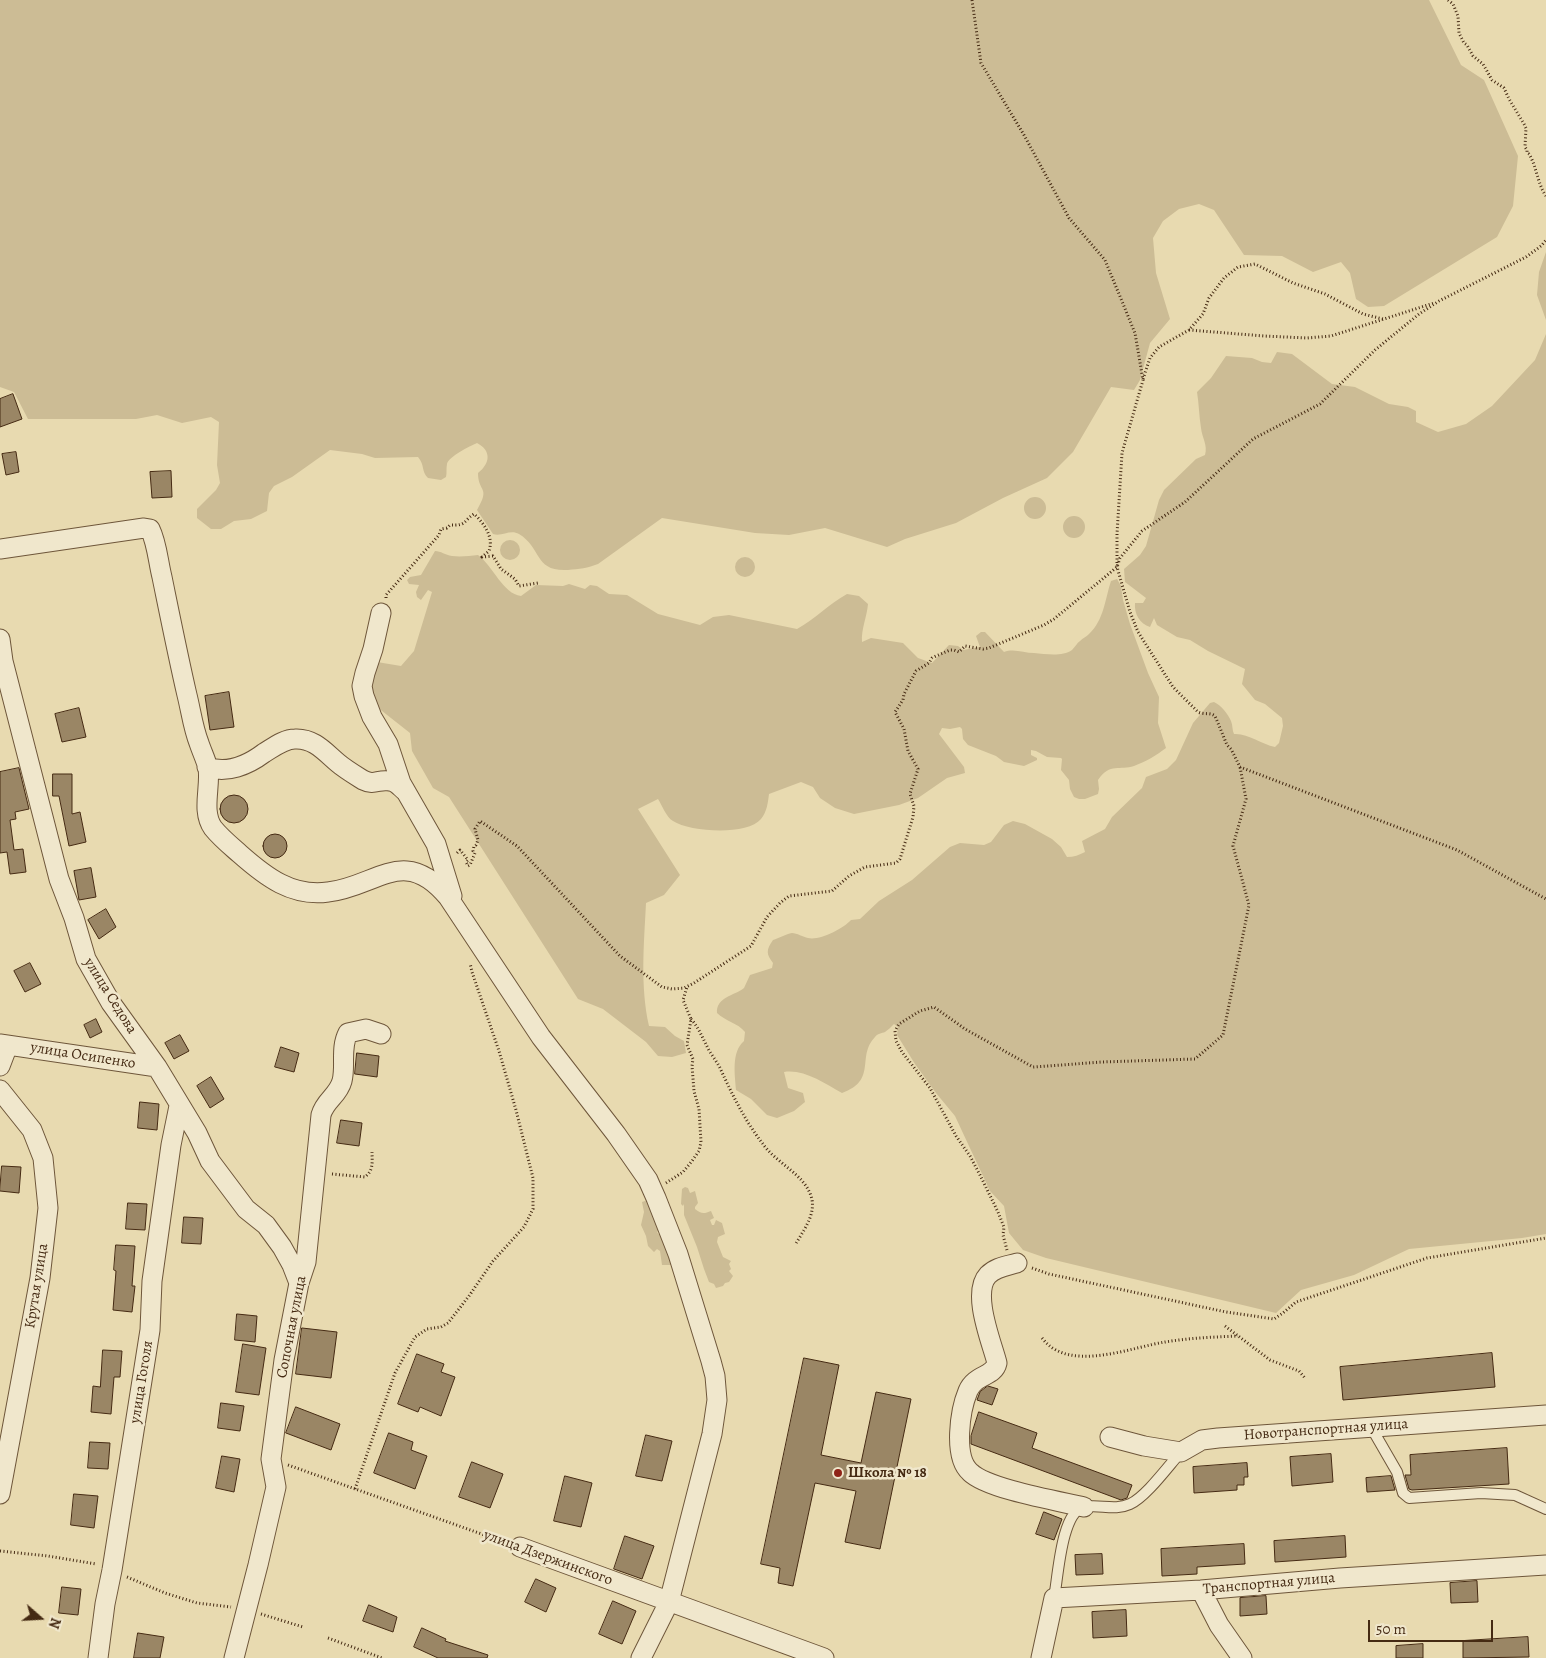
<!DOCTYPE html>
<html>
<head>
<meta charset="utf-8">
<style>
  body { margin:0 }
  #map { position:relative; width:1546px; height:1658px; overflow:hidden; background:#e8dab0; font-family:Alegreya,serif }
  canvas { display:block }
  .north { position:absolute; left:15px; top:1593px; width:50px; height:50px; -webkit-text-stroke:4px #f0e7cc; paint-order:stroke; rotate:109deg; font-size:14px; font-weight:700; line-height:20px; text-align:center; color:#452a13 }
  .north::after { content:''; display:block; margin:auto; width:18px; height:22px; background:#452a13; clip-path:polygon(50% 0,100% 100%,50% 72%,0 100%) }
  .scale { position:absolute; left:1368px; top:1620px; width:125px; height:22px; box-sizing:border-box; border:2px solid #452a13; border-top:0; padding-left:6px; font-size:15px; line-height:18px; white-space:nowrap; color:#452a13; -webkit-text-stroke:4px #f0e7cc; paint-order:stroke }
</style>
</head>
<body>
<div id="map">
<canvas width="1546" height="1658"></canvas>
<div class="north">N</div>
<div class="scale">50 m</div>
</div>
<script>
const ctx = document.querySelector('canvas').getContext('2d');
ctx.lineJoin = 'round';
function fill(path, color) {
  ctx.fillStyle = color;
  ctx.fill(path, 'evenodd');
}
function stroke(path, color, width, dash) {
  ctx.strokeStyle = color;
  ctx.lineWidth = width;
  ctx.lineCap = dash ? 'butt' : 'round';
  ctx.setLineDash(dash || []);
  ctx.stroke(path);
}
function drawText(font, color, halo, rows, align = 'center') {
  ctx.font = font + ' Alegreya,serif';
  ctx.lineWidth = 5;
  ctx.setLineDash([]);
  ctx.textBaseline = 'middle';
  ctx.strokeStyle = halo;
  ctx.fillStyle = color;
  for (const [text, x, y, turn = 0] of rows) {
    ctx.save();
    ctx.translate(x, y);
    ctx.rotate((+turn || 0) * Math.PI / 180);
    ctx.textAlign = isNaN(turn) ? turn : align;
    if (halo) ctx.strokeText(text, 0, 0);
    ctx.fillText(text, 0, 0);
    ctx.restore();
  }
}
const green = new Path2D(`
  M 0,0 L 1429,0 L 1461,65 L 1484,80 L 1518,156 L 1513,206 L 1497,237 L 1384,306 L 1368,307 L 1356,299 L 1350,273 L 1341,262 L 1313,272 L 1282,256 L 1244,255 L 1214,210 L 1199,204 L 1179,209 L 1163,221 L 1153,238 L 1156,273 L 1170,319 L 1150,343 L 1140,380 L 1134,390 L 1111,387 L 1073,452 L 1047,478 L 1003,498 L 956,523 L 905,539 L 887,547 L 825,528 L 789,535 L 755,533 L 662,518 L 598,564 C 588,568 579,569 568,570 C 534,572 542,548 519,534 C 510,529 502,537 493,534 L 477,510 C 491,486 478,493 478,473 C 491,463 491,450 477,443 C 470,446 448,457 447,464 C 446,469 447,473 446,477 L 441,480 L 428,478 C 421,471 425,465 418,457 L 375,458 L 362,454 L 330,450 L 292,477 L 274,486 L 269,493 L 267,511 L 251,519 L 234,521 L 221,529 L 211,529 L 197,518 L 197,509 L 216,490 L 220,483 L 217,465 L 219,422 L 211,417 L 182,423 L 157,415 L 136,419 L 28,419 L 14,392 L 0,387 Z
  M 1546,252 L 1546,320 L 1537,295 L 1539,272 Z
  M 1546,334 L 1546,1234 L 1522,1238 L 1409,1249 L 1354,1275 L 1301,1290 L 1276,1313 L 1046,1258 L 1023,1250 L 1009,1233 L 1004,1206 L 990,1191 L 955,1116 L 936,1093 L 915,1064 L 897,1035 L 898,1027 L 894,1024 C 891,1027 888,1030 885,1032 C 882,1033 877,1034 875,1037 C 856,1057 878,1080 842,1093 C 824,1083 804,1069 784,1072 L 788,1088 L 803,1093 L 805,1102 L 794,1111 L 777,1118 L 767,1115 L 751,1099 L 736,1090 C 735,1075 731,1052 744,1041 L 745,1032 C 738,1023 725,1021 717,1013 C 716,997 734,996 744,988 L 750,975 L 772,968 L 773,963 C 766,954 766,950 773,940 C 779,938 786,934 792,933 C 797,933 803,937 808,938 C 819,941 843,929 851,920 L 860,919 L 879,901 L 912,880 L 950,847 L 960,843 L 984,845 L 991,842 L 1004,825 L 1013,821 L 1025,824 L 1052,839 L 1061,847 L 1067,857 C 1074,857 1079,855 1085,852 L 1082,841 L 1105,829 L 1112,817 L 1142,788 L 1146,777 L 1167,769 L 1176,760 L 1193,723 L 1210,703 L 1214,702 C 1221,705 1228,714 1231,721 C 1233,726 1232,730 1234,734 C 1248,733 1261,744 1275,747 L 1279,743 L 1283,726 L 1282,718 L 1265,704 L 1255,700 L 1242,684 L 1245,669 L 1208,651 L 1190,640 L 1177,637 L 1157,625 L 1154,618 L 1150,627 C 1140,624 1134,614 1135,603 L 1143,603 L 1146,598 L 1125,582 L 1124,569 L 1140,555 L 1146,546 L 1159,500 L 1164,490 L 1196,459 L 1205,455 C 1208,445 1202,438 1201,428 C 1199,416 1199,404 1197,392 L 1211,378 L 1226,356 L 1252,358 L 1262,362 L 1271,363 L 1277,352 L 1292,354 L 1332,384 L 1355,387 L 1389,404 L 1408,407 L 1416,411 L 1416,422 L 1438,432 L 1466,424 L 1492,406 L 1535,360 Z
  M1024 508a11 11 0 1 1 22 0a11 11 0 1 1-22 0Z
  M1063 527a11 11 0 1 1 22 0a11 11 0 1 1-22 0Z
  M500 550a10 10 0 1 1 20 0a10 10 0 1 1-20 0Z
  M 435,551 C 441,551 445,555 452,556 C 460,557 470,556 478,555 C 493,566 503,594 521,596 L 536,585 L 563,586 L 569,584 L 585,589 L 590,585 L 597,586 L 609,594 L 627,595 L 658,614 L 700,625 L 713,617 L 729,615 L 797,629 C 815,619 829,604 847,594 L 859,596 L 868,604 C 867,617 861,629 862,642 L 871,638 L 903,643 L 918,658 L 932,663 L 949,645 L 958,646 L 963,650 L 980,647 L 976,636 L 981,632 L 985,632 L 1004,652 C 1014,648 1024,653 1034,653 C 1046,654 1062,657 1072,650 C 1075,647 1077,643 1080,641 C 1083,638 1086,637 1089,634 C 1104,620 1105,599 1111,581 L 1117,579 L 1121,586 L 1123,600 L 1130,624 L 1148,673 L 1159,697 L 1158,723 L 1166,748 C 1157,755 1145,762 1134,766 C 1120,771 1110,762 1098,780 L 1099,789 L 1098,794 L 1085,799 L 1079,799 L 1074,797 L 1070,789 L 1069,780 L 1061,770 L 1062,759 L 1061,758 L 1047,757 L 1036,751 L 1031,750 L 1031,755 L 1037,758 L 1037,760 L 1024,766 L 1004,762 L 996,756 L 968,745 L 963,739 L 962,729 L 960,727 L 950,729 L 942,728 L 939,734 L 964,767 L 965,773 L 947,778 L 918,798 L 899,805 L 854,814 L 835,808 L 820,798 L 813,787 L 801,782 L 769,794 C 768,802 767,812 761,819 C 747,836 690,832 673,821 C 666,817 662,805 658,799 L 638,809 L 680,875 L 664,895 L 646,903 C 644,944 640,986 649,1026 L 665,1027 L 675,1036 L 684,1041 L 686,1053 L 672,1057 L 658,1056 L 646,1042 L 603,1009 L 578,999 L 449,797 L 433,788 L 412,751 L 410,733 L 377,707 L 365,677 L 377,662 L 401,666 L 414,651 L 432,592 L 428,590 L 421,600 L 417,597 L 416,592 L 419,585 L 409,584 L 407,580 L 410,577 L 421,575 Z
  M735 567a10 10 0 1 1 20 0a10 10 0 1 1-20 0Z
  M 685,1187 L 688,1188 L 690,1193 L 695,1191 L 698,1203 L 695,1207 L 695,1209 C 701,1214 704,1214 711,1211 L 714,1218 L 710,1220 L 712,1225 L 714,1225 L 716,1220 L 722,1223 L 725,1234 L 718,1237 L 717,1242 L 723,1257 L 731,1261 L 729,1264 L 731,1269 L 729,1271 L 733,1276 L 729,1282 L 725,1283 L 723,1286 L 716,1288 L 714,1284 L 709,1282 L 704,1269 L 697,1247 L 684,1215 L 684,1204 L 683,1206 L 681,1204 L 682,1189 Z
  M 648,1200 L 660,1230 L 657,1232 L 666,1243 L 672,1264 L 671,1265 L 662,1265 L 660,1251 L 657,1249 L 654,1252 L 648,1246 L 646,1236 L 641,1225 L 644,1212 L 642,1202 Z`);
const building = new Path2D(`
  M 13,394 L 22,419 L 0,427 L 0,399 Z
  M 16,452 L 19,472 L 6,475 L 2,454 Z
  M 171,471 L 172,497 L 152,498 L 150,472 Z
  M 229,692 L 234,727 L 210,730 L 205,696 Z
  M 79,708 L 86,737 L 62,742 L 55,714 Z
  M 19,768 L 29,809 L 15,812 L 16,819 L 10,820 L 14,850 L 23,849 L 26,872 L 10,874 L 7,852 L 0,853 L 0,772 Z
  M 53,774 L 72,774 L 72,814 L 80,812 L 86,842 L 69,846 L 59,796 L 53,796 Z
  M220 809a14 14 0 1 1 28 0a14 14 0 1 1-28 0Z
  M263 846a12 12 0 1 1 24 0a12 12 0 1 1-24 0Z
  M 91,868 L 96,897 L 79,900 L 74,871 Z
  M 106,909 L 116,927 L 99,939 L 88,920 Z
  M 30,963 L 41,984 L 25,992 L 14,971 Z
  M 96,1019 L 102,1032 L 90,1038 L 84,1025 Z
  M 180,1035 L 189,1051 L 174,1059 L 165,1043 Z
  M 281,1047 L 299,1053 L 294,1072 L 275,1067 Z
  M 357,1053 L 379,1056 L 377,1077 L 355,1074 Z
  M 211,1077 L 224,1099 L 210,1108 L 197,1086 Z
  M 140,1102 L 159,1104 L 157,1130 L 138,1128 Z
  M 341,1120 L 362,1123 L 359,1146 L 337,1143 Z
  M 2,1166 L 21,1167 L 19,1193 L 0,1191 Z
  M 128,1203 L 147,1204 L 145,1230 L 126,1229 Z
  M 184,1217 L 203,1218 L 201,1244 L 182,1243 Z
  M 116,1245 L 135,1246 L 132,1286 L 135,1286 L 132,1312 L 113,1310 L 116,1271 L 114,1270 Z
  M 237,1314 L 257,1316 L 255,1342 L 235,1340 Z
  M 302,1328 L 337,1332 L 331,1378 L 296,1374 Z
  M 243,1344 L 266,1348 L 259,1395 L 236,1392 Z
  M 103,1350 L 122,1351 L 120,1377 L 114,1377 L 111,1414 L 91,1412 L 93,1386 L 100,1387 Z
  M 1492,1353 L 1495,1387 L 1343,1400 L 1340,1367 Z
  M 417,1354 L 444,1364 L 441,1372 L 455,1377 L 441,1416 L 420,1407 L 418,1412 L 398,1404 Z
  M 804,1358 L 839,1365 L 821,1455 L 861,1463 L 876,1392 L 911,1399 L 880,1549 L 845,1542 L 856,1491 L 815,1483 L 793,1586 L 778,1583 L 780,1568 L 761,1564 Z
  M 988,1386 L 998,1389 L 992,1405 L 977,1400 L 980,1392 Z
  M 221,1403 L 244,1406 L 240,1431 L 218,1428 Z
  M 296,1407 L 340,1424 L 331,1450 L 286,1433 Z
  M 979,1412 L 1037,1433 L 1032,1448 L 1132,1485 L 1127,1498 L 1121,1500 L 971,1444 L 971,1436 Z
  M 389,1433 L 413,1442 L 411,1450 L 427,1456 L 415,1489 L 374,1473 Z
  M 646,1435 L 672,1441 L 662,1481 L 636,1476 Z
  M 90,1442 L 110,1443 L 108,1469 L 88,1468 Z
  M 1507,1448 L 1509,1484 L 1412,1490 L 1409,1489 L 1405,1475 L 1411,1475 L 1410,1455 Z
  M 1331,1454 L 1333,1482 L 1292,1486 L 1290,1457 Z
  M 222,1456 L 240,1459 L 234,1492 L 216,1488 Z
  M 472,1462 L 503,1474 L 490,1508 L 459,1497 Z
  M 1247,1463 L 1248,1477 L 1244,1477 L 1244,1485 L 1237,1485 L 1237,1490 L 1194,1493 L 1193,1467 Z
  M 565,1476 L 592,1483 L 581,1527 L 554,1521 Z
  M 1391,1476 L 1395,1490 L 1367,1492 L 1366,1478 Z
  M 74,1494 L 98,1496 L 94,1528 L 71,1525 Z
  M 1044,1512 L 1062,1519 L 1054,1540 L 1036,1534 Z
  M 625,1536 L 654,1546 L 642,1579 L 614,1569 Z
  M 1345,1536 L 1346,1557 L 1275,1562 L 1274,1541 Z
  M 1244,1544 L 1245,1564 L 1197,1567 L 1197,1574 L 1162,1576 L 1161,1549 Z
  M 1102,1554 L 1103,1574 L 1076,1575 L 1075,1555 Z
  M 536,1579 L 556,1588 L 546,1612 L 525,1602 Z
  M 1477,1581 L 1478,1602 L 1451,1603 L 1450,1583 Z
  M 62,1587 L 81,1589 L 78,1615 L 59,1613 Z
  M 1266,1596 L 1267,1614 L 1240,1616 L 1240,1598 Z
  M 613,1601 L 636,1611 L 622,1644 L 599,1634 Z
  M 369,1605 L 397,1617 L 393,1632 L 363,1621 Z
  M 1126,1610 L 1127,1636 L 1093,1638 L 1092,1612 Z
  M 422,1628 L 446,1639 L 445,1641 L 488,1655 L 487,1658 L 438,1658 L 414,1647 Z
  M 138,1633 L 164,1637 L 160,1658 L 134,1658 Z
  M 1528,1637 L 1529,1657 L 1463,1658 L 1463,1641 Z
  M 1423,1644 L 1423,1658 L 1396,1658 L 1396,1646 Z`);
const path = new Path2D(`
  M 972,0 L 981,63 L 1024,135 L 1069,218 L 1105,260 L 1135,333 L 1143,380 L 1122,453 L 1117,534 L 1117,567 L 1130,612 L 1138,632 L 1173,687 L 1198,712 C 1204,715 1210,712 1215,716 L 1227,745 L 1231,749 L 1240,767 L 1457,850 L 1546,899
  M 1448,0 L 1453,4 L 1458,16 L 1459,33 L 1464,43 L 1467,45 L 1473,56 L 1483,64 L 1492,80 L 1504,88 L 1509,99 L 1524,124 L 1526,128 L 1525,147 L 1527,150 L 1527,153 L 1529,154 C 1537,167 1537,183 1546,196
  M 1189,330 L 1264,336 L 1307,338 L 1331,336 L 1434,303
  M 1143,379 L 1150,358 L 1159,347 L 1189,330 L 1203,314 L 1209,298 L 1224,278 L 1238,267 L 1255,264 L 1293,283 L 1325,294 L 1363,314 L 1383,319
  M 386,598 L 386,595 L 439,535 L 441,529 L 447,528 L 450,525 C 467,526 463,521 474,514 C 484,523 494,537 489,551 L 482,557 L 493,556 L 501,569 L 515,579 L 519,586 L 538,583
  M 457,853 L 460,850 L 468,860 L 466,862 L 468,866 L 470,865 L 475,853 L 473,851 L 474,846 L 476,845 L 478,840 L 475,829 L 480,821 L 517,846 L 620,956 L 662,987 L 672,989 L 684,988 L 694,983 L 751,946 L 767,917 L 780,903 L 789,896 L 832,891 L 849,876 L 865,867 L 896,863 L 900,859 L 913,817 L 914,806 L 910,794 L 918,769 L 908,751 L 904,729 L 895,712 L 903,700 L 904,694 L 916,671 L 929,663 L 932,658 L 936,656 L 950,650 L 954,650 L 959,652 L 965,646 L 983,649 L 989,648 L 1044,625 L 1054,619 L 1117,567 L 1120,558 L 1142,531 L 1185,502 L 1253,439 L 1320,404 L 1375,350 L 1419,314 L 1439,301 L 1526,257 L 1541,246 L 1546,240
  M 691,1019 C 700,1029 703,1040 710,1052 C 713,1057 717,1062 720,1068 C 732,1094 745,1121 763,1144 C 776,1163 804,1174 811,1196 C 817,1214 803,1231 795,1245
  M 332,1174 L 365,1177 C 374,1170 372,1161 372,1152
  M 666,1183 L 683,1172 L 692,1161 L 699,1151 L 701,1142 L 699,1109 L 694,1091 L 692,1066 L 693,1059 L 687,1045 L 691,1019 L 683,1000 L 687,987
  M 1007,1250 L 1003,1235 L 1004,1227 L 998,1212 L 980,1175 L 970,1156 L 956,1136 L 930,1088 L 902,1052 L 896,1041 L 895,1031 L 899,1024 L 920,1011 L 934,1007 L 965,1029 L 1033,1067 L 1102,1062 L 1195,1059 L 1223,1035 L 1249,905 L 1233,846 L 1246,799 L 1240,767
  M 1032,1268 L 1049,1274 L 1226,1312 L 1274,1319 L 1283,1313 L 1296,1302 L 1427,1258 L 1546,1238
  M 1225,1326 L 1270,1360 L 1299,1371 L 1305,1378
  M 1042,1338 C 1046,1343 1050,1347 1056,1350 C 1086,1366 1134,1347 1165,1342 C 1189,1338 1214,1337 1238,1336
  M 288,1465 L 504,1542
  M 355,1489 L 395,1373 L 415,1337 L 427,1329 L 441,1327 L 448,1323 L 469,1296 L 493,1261 L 524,1227 L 533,1209 L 533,1178 L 516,1110 L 499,1051 L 472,972 L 470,963
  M 0,1551 L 48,1556 L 96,1564
  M 127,1577 L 165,1593 L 197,1603 L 231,1607
  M 261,1614 L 303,1627
  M 328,1638 L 382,1658`);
const service = new Path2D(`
  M 1371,1427 L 1397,1472 L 1403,1493 L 1409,1498 L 1481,1493 L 1515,1495 L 1546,1509
  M 1054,1598 C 1058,1579 1061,1511 1084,1507 C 1099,1504 1115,1511 1130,1504 C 1146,1497 1169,1465 1181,1452`);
const minor = new Path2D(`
  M 0,549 L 144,528 L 150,529 C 157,543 158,561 162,577 C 170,616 178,656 187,695 C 191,711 193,728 199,743 C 202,752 206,760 208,768 C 211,787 201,811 213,828 C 221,838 231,846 240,854 C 266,877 292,897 328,892 C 376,887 404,844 448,897 L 541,1037 L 616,1134 L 648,1180 L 656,1198 L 678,1254 L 711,1361 L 715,1376 L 717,1400 L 712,1434 L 669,1602 L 641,1658
  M 381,613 L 373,649 L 365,673 L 362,686 L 364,696 L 372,717 L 388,744 L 401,783 L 436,844 L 452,896
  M 0,639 L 3,661 L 59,879 L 74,918 L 86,959 L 111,1003 L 157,1067 L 197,1133 L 210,1161 L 246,1209 L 266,1225 L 282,1247 L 292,1265 L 299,1283
  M 207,767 C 227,774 248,765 264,753 C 274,747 284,739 295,739 C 314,738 325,752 338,763 C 345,769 355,775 363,780 C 375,786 378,779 389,781 C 396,781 400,787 405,791
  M 0,1044 L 157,1067
  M 0,1066 L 8,1045
  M 0,1090 L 32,1130 L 43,1158 L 48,1208 L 40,1278 L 0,1494
  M 1017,1263 C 1007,1266 996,1267 988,1275 C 971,1293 992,1343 997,1363 C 994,1377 975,1374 968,1391 C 960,1410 953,1457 970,1472 C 987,1489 1058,1501 1084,1507
  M 1110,1437 L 1144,1446 L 1181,1452 L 1202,1440 L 1218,1438 L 1546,1415
  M 520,1547 L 824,1658
  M 1201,1590 L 1219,1625 L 1242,1658
  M 98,1658 L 105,1604 L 112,1570 L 150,1330 L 152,1281 L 171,1145 L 179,1106
  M 234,1658 L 258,1565 L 276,1487 L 271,1459 L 284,1360 L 299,1283 L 306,1262 L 321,1115 C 325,1100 338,1096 342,1081 C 346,1066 340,1048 348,1033 L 366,1029 L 381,1034
  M 1041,1658 L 1054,1598 L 1201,1590 L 1340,1578 L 1546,1565`);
const markers = [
  [838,1473,5,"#8f2418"]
];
const streetNames = [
  ["улица Седова",110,996,58],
  ["улица Осипенко",83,1056,9],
  ["Крутая улица",37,1286,-81],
  ["Сопочная улица",292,1327,-79],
  ["улица Гоголя",142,1382,-81],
  ["Новотранспортная улица",1326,1430,-4],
  ["улица Дзержинского",548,1558,20],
  ["Транспортная улица",1269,1584,-5]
];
const poiNames = [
  ["Школа № 18",848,1473]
];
fill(green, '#ccbc95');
fill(building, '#9a8665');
stroke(building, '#452a13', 1);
stroke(service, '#6e563a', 12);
stroke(minor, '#6e563a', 21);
stroke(path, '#452a13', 3, [1, 2.5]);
stroke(service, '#f0e7cc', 10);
stroke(minor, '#f0e7cc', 19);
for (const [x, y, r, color] of markers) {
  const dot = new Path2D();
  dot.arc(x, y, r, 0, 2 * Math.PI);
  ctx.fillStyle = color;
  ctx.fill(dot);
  stroke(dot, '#f0e7cc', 2);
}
drawText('15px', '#452a13', '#f0e7cc', streetNames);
drawText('bold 15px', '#452a13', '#f0e7cc', poiNames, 'left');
</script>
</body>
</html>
